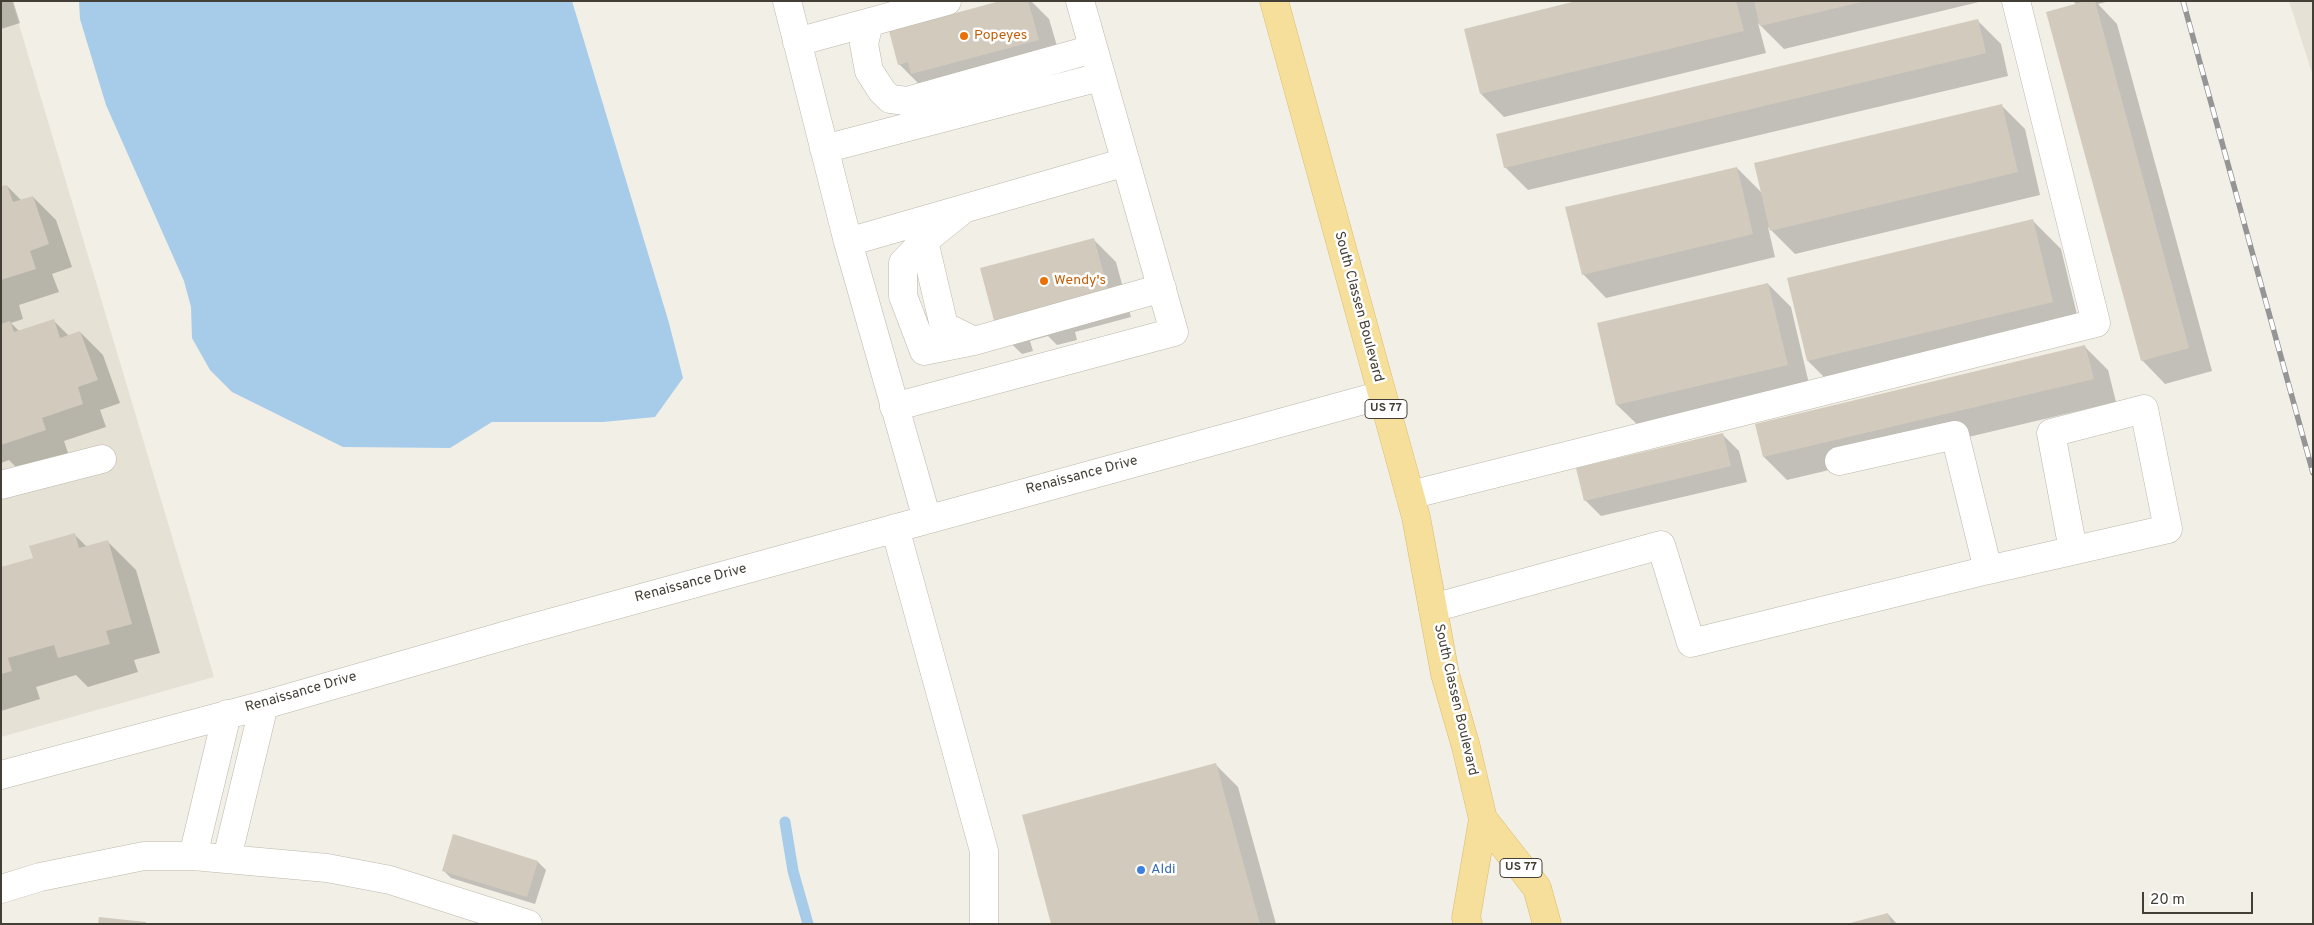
<!DOCTYPE html>
<html>
<head>
<meta charset="utf-8">
<style>
  body { margin:0 }
  #map { position:relative; width:2314px; height:925px; overflow:hidden; background:#f2efe7; font-family:Overpass,sans-serif }
  canvas { display:block }
  .frame { position:absolute; inset:0; border:2px solid #443f36; pointer-events:none }
  .scale { position:absolute; left:2142px; top:892px; width:111px; height:22px; box-sizing:border-box; border:2px solid #443f36; border-top:0; padding-left:6px; font-size:15px; line-height:18px; white-space:nowrap; color:#443f36; -webkit-text-stroke:4px #fff; paint-order:stroke }
</style>
</head>
<body>
<div id="map">
<canvas width="2314" height="925"></canvas>
<div class="frame"></div>
<div class="scale">20 m</div>
</div>
<script>
const ctx = document.querySelector('canvas').getContext('2d');
ctx.lineJoin = 'round';
function fill(path, color) {
  ctx.fillStyle = color;
  ctx.fill(path, 'evenodd');
}
function stroke(path, color, width, dash) {
  ctx.strokeStyle = color;
  ctx.lineWidth = width;
  ctx.lineCap = dash ? 'butt' : 'round';
  ctx.setLineDash(dash || []);
  ctx.stroke(path);
}
function drawText(font, color, halo, rows, align = 'center') {
  ctx.font = font + ' Overpass,sans-serif';
  ctx.lineWidth = 5;
  ctx.setLineDash([]);
  ctx.textBaseline = 'middle';
  ctx.strokeStyle = halo;
  ctx.fillStyle = color;
  for (const [text, x, y, turn = 0] of rows) {
    ctx.save();
    ctx.translate(x, y);
    ctx.rotate((+turn || 0) * Math.PI / 180);
    ctx.textAlign = isNaN(turn) ? turn : align;
    if (halo) ctx.strokeText(text, 0, 0);
    ctx.fillText(text, 0, 0);
    ctx.restore();
  }
}
const residential = new Path2D(`
  M 1,1 L 12,1 L 214,677 L 1,737 Z
  M 2289,1 L 2313,1 L 2313,76 Z`);
const water = new Path2D(`
  M 79,1 L 572,1 L 669,323 L 683,378 L 655,417 L 603,422 L 492,422 L 450,448 L 343,447 L 232,392 L 210,370 L 192,338 L 191,307 L 184,281 L 106,105 L 80,19 Z`);
const shadow = new Path2D(`
  M 1,1 L 13,1 L 20,23 L 1,29 Z
  M 1005,1 L 1031,1 L 1049,19 L 1062,63 L 922,87 L 899,64 Z
  M 1581,1 L 1983,1 L 1784,49 L 1758,23 L 1766,53 L 1504,117 L 1481,94 Z
  M 2073,1 L 2110,1 L 2098,4 L 2117,24 L 2212,371 L 2165,384 L 2142,360 L 2077,5 Z
  M 1978,21 L 2001,44 L 2008,76 L 1528,190 L 1505,167 Z
  M 2002,106 L 2025,129 L 2040,195 L 1795,254 L 1768,227 L 1775,257 L 1606,298 L 1583,274 L 1737,168 L 1763,194 Z
  M 7,186 L 22,201 L 33,197 L 56,220 L 72,267 L 52,274 L 59,292 L 19,305 L 23,319 L 11,323 L 19,331 L 53,320 L 69,336 L 80,332 L 103,355 L 120,403 L 100,410 L 106,427 L 64,441 L 68,453 L 19,470 L 9,460 L 1,463 L 1,188 Z
  M 2032,220 L 2061,249 L 2081,331 L 1837,390 L 1808,361 L 1788,279 Z
  M 1093,239 L 1116,262 L 1131,317 L 1075,332 L 1077,340 L 1057,345 L 1048,336 L 1030,341 L 1033,351 L 1022,354 L 998,331 Z
  M 1768,284 L 1791,307 L 1810,388 L 1641,428 L 1617,405 L 1598,324 Z
  M 2085,347 L 2108,370 L 2116,402 L 1787,480 L 1764,457 L 1757,425 Z
  M 1723,435 L 1739,451 L 1747,482 L 1601,516 L 1585,500 Z
  M 74,534 L 87,547 L 107,541 L 136,570 L 160,653 L 134,660 L 138,672 L 88,687 L 76,675 L 36,687 L 40,699 L 1,711 L 1,569 L 34,559 Z
  M 1215,764 L 1238,787 L 1276,924 L 1053,924 Z
  M 454,836 L 538,862 L 546,870 L 535,904 L 451,878 L 443,870 Z
  M 1888,914 L 1897,924 L 1852,924 Z`);
const stream = new Path2D(`
  M 785,822 L 793,871 L 808,924`);
const building = new Path2D(`
  M 1000,1 L 1028,1 L 1039,40 L 911,74 L 908,62 L 898,65 L 889,31 Z
  M 1576,1 L 1736,1 L 1744,31 L 1480,94 L 1464,29 Z
  M 1754,1 L 1862,1 L 1862,2 L 1760,26 Z
  M 2086,1 L 2095,1 L 2189,348 L 2141,361 L 2046,12 Z
  M 1978,19 L 1986,53 L 1504,168 L 1496,134 Z
  M 2002,104 L 2018,172 L 1770,231 L 1754,163 Z
  M 1737,167 L 1753,234 L 1582,275 L 1565,207 Z
  M 7,185 L 13,202 L 33,196 L 49,244 L 30,251 L 36,269 L 1,280 L 1,186 Z
  M 2033,219 L 2053,302 L 1807,361 L 1787,278 Z
  M 1094,238 L 1109,294 L 997,332 L 980,268 Z
  M 1768,283 L 1788,365 L 1616,405 L 1597,323 Z
  M 54,319 L 60,338 L 80,331 L 98,380 L 78,387 L 83,404 L 42,418 L 46,430 L 1,445 L 1,324 L 10,321 L 14,332 Z
  M 2085,345 L 2094,379 L 1763,457 L 1755,424 Z
  M 1723,433 L 1731,466 L 1584,501 L 1576,468 Z
  M 75,533 L 79,548 L 108,540 L 132,624 L 106,631 L 110,644 L 58,658 L 54,645 L 8,658 L 12,671 L 1,674 L 1,567 L 33,558 L 29,546 Z
  M 1216,763 L 1260,924 L 1051,924 L 1022,815 Z
  M 453,834 L 538,861 L 527,897 L 442,871 Z
  M 1888,913 L 1891,924 L 1850,924 L 1850,923 Z
  M 99,917 L 146,922 L 146,924 L 98,924 Z`);
const minor = new Path2D(`
  M 787,1 L 848,242 L 927,519
  M 869,23 L 864,44 L 869,71 L 882,91 L 890,99 L 907,101 L 1093,49
  M 797,42 L 947,1
  M 824,149 L 1100,77
  M 965,208 L 924,241 L 944,326 L 974,341 L 1162,288
  M 924,241 L 903,263 L 903,296 L 924,351 L 974,341
  M 848,242 L 1126,162
  M 894,407 L 1174,332 L 1080,1
  M 1,485 L 102,459
  M 1410,495 L 2096,323 L 2016,1
  M 895,528 L 984,851 L 984,924
  M 1988,570 L 2168,529 L 2144,409 L 2051,433 L 2073,550
  M 1433,608 L 1661,545 L 1691,643 L 1988,570 L 1955,435 L 1839,461
  M 1,775 L 264,705 L 521,631 L 1382,395
  M 193,856 L 227,714
  M 227,858 L 264,705
  M 1,889 L 40,877 L 144,856 L 193,856 L 327,868 L 390,880 L 528,924`);
const major = new Path2D(`
  M 1274,1 L 1416,517 L 1445,674 L 1466,747 L 1483,819 L 1466,918 L 1468,924
  M 1483,819 L 1537,888 L 1547,924`);
const rail = new Path2D(`
  M 2183,1 L 2313,473`);
const markers = [
  [964,36,5,"#e8710a"],
  [1044,281,5,"#e8710a"],
  [1141,870,5,"#3f7fe0"]
];
const shields = [
  [1386,409,42],
  [1521,868,42]
];
const shieldNames = [
  ["US 77",1386,409],
  ["US 77",1521,868]
];
const foodNames = [
  ["Popeyes",974,36],
  ["Wendy's",1054,281]
];
const streetNames = [
  ["South Classen Boulevard",1358,307,75],
  ["Renaissance Drive",1082,476,-15],
  ["Renaissance Drive",691,584,-15],
  ["Renaissance Drive",301,693,-16],
  ["South Classen Boulevard",1455,700,77]
];
const shopNames = [
  ["Aldi",1151,870]
];
fill(residential, '#e5e1d5');
fill(water, '#a7ccea');
fill(shadow, '#0003');
stroke(stream, '#a7ccea', 11);
fill(building, '#d2cbbd');
stroke(minor, '#bcb7aa', 29);
stroke(major, '#dabd6d', 29);
stroke(minor, '#fff', 28);
stroke(major, '#f6df9b', 28);
stroke(rail, '#959595', 5.5);
stroke(rail, '#fff', 4, [11]);
for (const [x, y, r, color] of markers) {
  const dot = new Path2D();
  dot.arc(x, y, r, 0, 2 * Math.PI);
  ctx.fillStyle = color;
  ctx.fill(dot);
  stroke(dot, '#fff', 2);
}
for (const [x, y, w] of shields) {
  const box = new Path2D();
  box.roundRect(x - w / 2, y - 9.5, w, 19, 4);
  ctx.fillStyle = '#fff';
  ctx.fill(box);
  stroke(box, '#443f36', 1);
}
drawText('bold 12px', '#443f36', null, shieldNames);
drawText('14px', '#c56008', '#fff', foodNames, 'left');
drawText('14px', '#443f36', '#fff', streetNames);
drawText('14px', '#366cbe', '#fff', shopNames, 'left');
</script>
</body>
</html>
